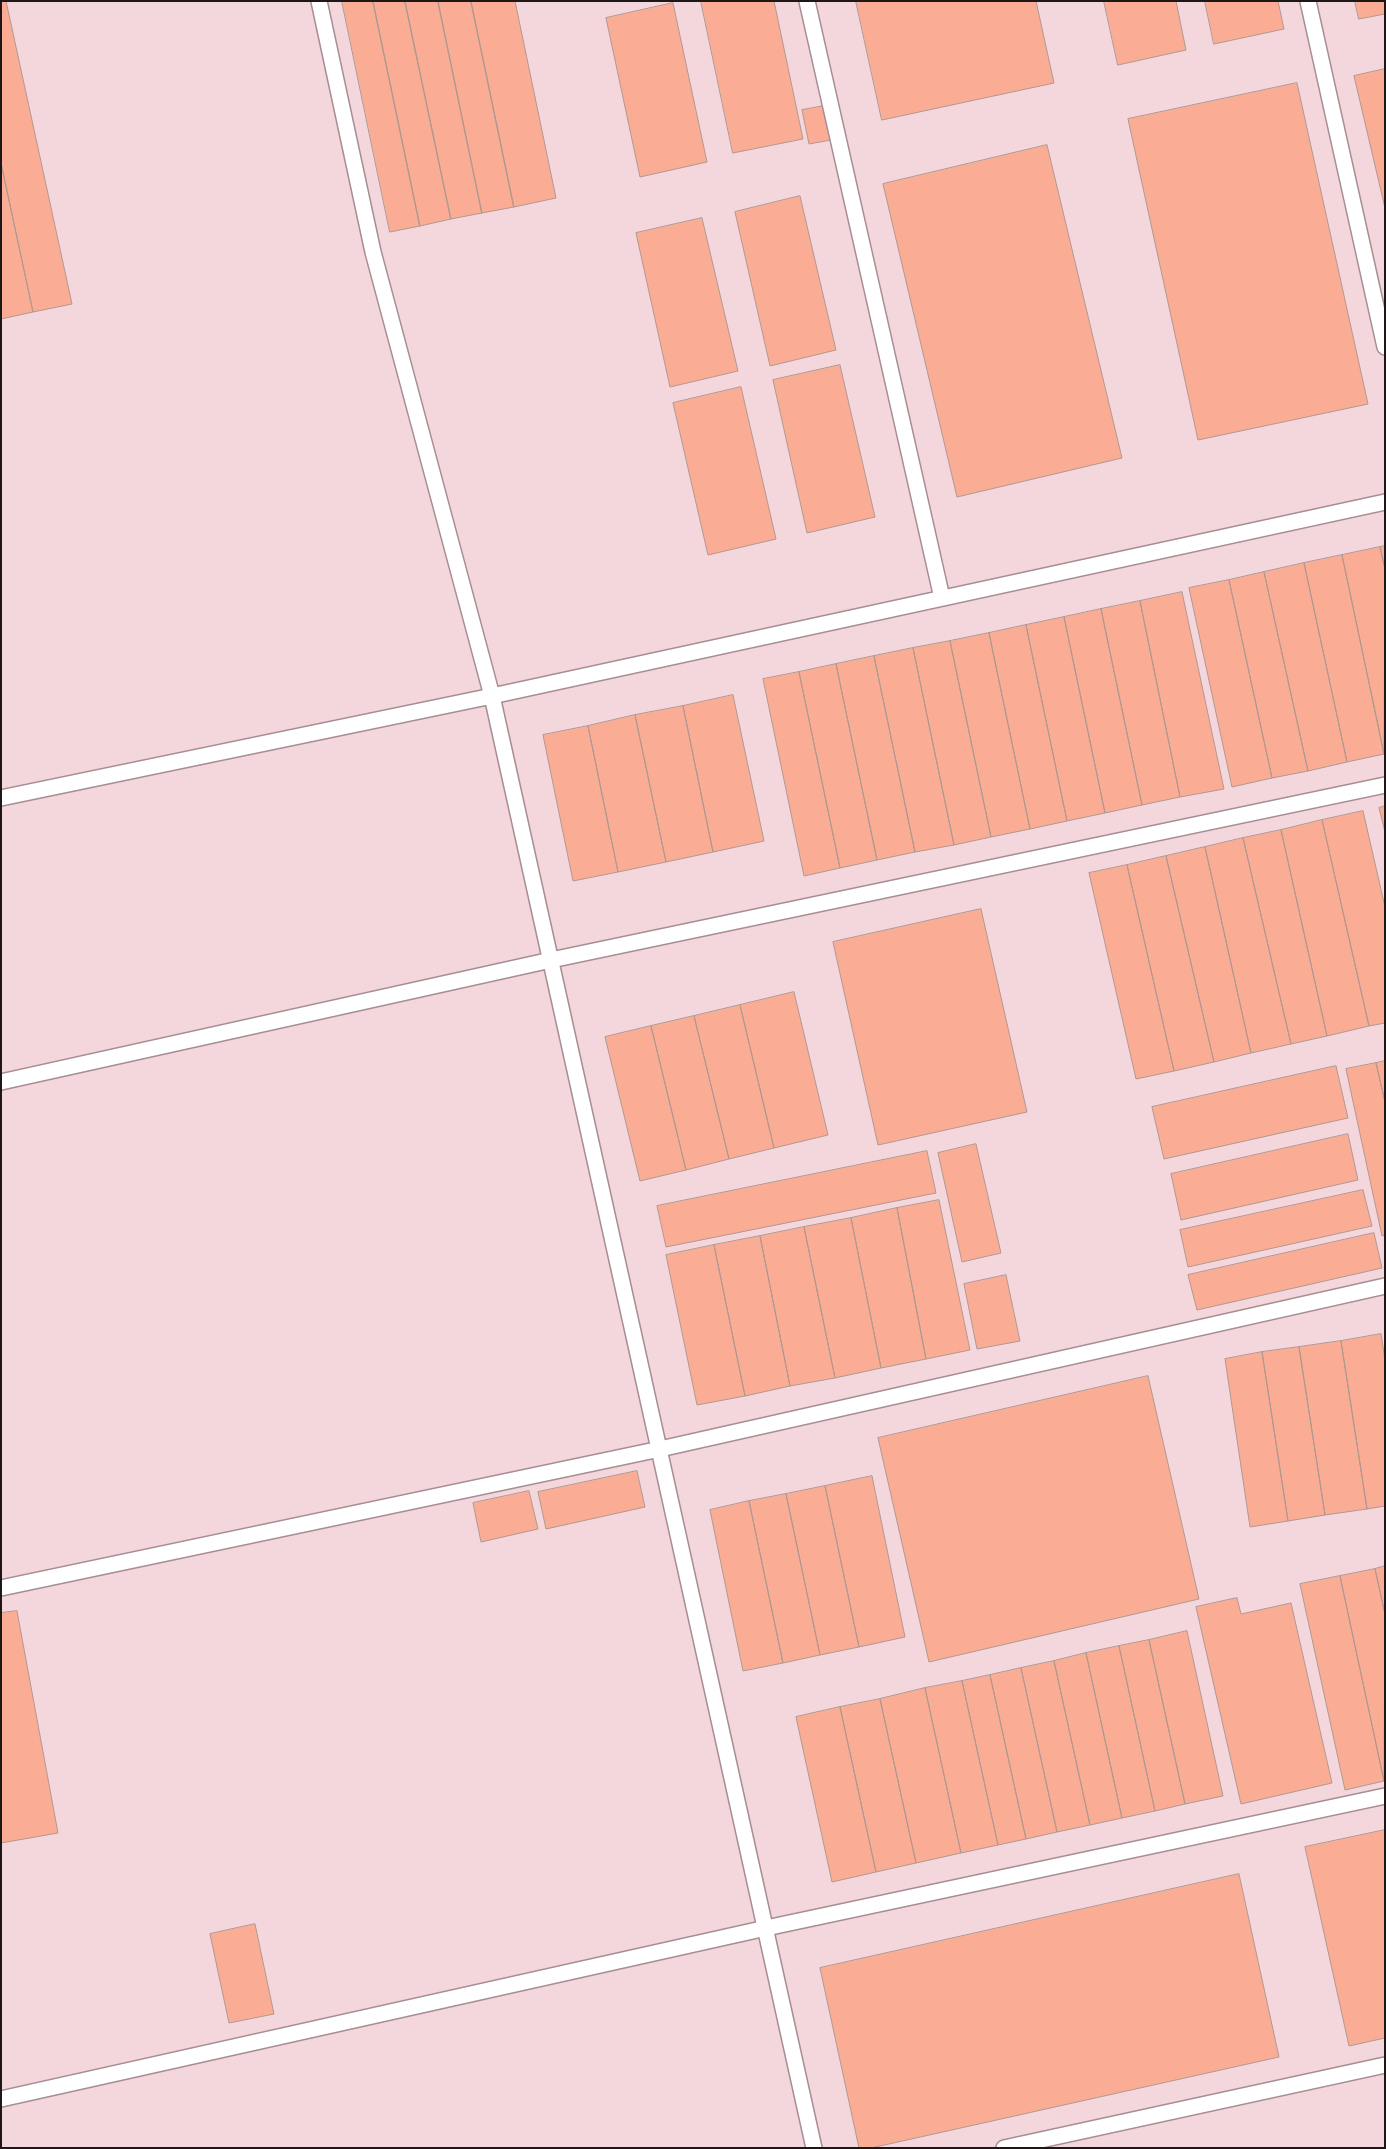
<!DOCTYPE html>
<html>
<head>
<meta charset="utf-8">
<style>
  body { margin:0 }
  #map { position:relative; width:1386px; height:2149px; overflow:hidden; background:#f3d7dd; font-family:Figtree,sans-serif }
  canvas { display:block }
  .frame { position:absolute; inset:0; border:2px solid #1f1618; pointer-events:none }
</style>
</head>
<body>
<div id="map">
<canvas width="1386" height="2149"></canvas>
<div class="frame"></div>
</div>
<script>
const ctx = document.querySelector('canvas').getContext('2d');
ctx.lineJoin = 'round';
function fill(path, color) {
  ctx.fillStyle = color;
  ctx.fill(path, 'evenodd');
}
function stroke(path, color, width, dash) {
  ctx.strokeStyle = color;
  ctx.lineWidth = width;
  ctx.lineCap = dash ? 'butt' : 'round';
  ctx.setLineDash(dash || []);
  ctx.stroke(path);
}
const building = new Path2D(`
  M 1,1 L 6,1 L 72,304 L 33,312 L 1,163 Z
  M 342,1 L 373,1 L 420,226 L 390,232 Z
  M 373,1 L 405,1 L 451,219 L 420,226 Z
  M 405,1 L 438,1 L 482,213 L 451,219 Z
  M 438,1 L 471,1 L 514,207 L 482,213 Z
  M 471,1 L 515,1 L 556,198 L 514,207 Z
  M 701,1 L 774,1 L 803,139 L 733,153 Z
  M 856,1 L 1036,1 L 1054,83 L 882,120 Z
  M 1104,1 L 1176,1 L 1186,50 L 1118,65 Z
  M 1205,1 L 1278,1 L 1284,29 L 1214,44 Z
  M 1355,1 L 1385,1 L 1385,14 L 1359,19 Z
  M 673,3 L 707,162 L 640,177 L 606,18 Z
  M 1385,69 L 1385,208 L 1354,76 Z
  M 1297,83 L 1368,404 L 1198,440 L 1128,119 Z
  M 824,106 L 831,140 L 809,144 L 802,110 Z
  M 1047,145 L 1122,458 L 957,497 L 883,184 Z
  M 1,163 L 33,312 L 1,319 Z
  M 800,196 L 836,350 L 770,366 L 735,212 Z
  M 702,218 L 738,371 L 670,387 L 636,233 Z
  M 840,365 L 875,517 L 807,533 L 773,380 Z
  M 741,387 L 776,539 L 708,555 L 673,403 Z
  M 1385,546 L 1385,569 L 1380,547 Z
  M 1380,547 L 1385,569 L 1384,754 L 1342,555 Z
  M 1342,555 L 1384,754 L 1347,762 L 1304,563 Z
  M 1304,563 L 1347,762 L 1308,771 L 1264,572 Z
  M 1264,572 L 1308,771 L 1272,778 L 1229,580 Z
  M 1229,580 L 1272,778 L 1232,787 L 1189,588 Z
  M 1182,592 L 1224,789 L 1180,797 L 1140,601 Z
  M 1140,601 L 1180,797 L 1142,805 L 1101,609 Z
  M 1101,609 L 1142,805 L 1105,813 L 1064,617 Z
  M 1064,617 L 1105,813 L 1067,821 L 1026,625 Z
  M 1026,625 L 1067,821 L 1030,829 L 989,633 Z
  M 989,633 L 1030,829 L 991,837 L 950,641 Z
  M 950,641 L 991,837 L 954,845 L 913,648 Z
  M 913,648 L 954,845 L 915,852 L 874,656 Z
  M 874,656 L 915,852 L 877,860 L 836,664 Z
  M 836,664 L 877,860 L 840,868 L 799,672 Z
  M 799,672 L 840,868 L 804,876 L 763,679 Z
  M 733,695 L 764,841 L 713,852 L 683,706 Z
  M 683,706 L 713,852 L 666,862 L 635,715 Z
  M 635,715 L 666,862 L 618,872 L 588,726 Z
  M 588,726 L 618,872 L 573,881 L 543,735 Z
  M 1385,806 L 1385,832 L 1379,808 Z
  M 1363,811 L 1385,907 L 1385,1023 L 1369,1026 L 1322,820 Z
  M 1322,820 L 1369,1026 L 1327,1036 L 1281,830 Z
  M 1281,830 L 1327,1036 L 1291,1044 L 1243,838 Z
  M 1243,838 L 1291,1044 L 1251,1053 L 1205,847 Z
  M 1205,847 L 1251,1053 L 1214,1062 L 1166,856 Z
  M 1166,856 L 1214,1062 L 1174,1071 L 1127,865 Z
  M 1127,865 L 1174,1071 L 1136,1079 L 1089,873 Z
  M 981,909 L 1027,1112 L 878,1145 L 833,942 Z
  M 794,992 L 828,1135 L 774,1148 L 740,1005 Z
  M 740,1005 L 774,1148 L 729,1159 L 694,1016 Z
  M 694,1016 L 729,1159 L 686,1170 L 651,1026 Z
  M 651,1026 L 686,1170 L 640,1181 L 605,1037 Z
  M 1385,1061 L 1385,1102 L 1376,1063 Z
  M 1376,1063 L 1385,1102 L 1385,1235 L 1382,1236 L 1346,1069 Z
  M 1336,1066 L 1348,1118 L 1164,1159 L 1152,1107 Z
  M 1348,1134 L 1358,1180 L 1181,1220 L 1171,1174 Z
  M 976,1144 L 1001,1253 L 962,1262 L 938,1153 Z
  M 927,1151 L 936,1193 L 666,1247 L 657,1206 Z
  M 1363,1190 L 1372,1226 L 1188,1267 L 1180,1230 Z
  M 939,1200 L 970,1350 L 926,1359 L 897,1208 Z
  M 897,1208 L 926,1359 L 881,1368 L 851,1218 Z
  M 851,1218 L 881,1368 L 835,1378 L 804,1227 Z
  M 804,1227 L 835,1378 L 790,1386 L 760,1236 Z
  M 1374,1233 L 1382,1268 L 1197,1310 L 1188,1275 Z
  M 760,1236 L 790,1386 L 745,1396 L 714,1245 Z
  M 714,1245 L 745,1396 L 697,1405 L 666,1255 Z
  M 1006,1275 L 1020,1341 L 977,1349 L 964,1284 Z
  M 1381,1334 L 1385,1360 L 1385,1506 L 1367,1509 L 1341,1341 Z
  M 1341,1341 L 1367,1509 L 1325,1515 L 1299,1347 Z
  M 1299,1347 L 1325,1515 L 1288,1521 L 1262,1352 Z
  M 1262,1352 L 1288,1521 L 1250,1527 L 1225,1359 Z
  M 1148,1376 L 1199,1599 L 929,1662 L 878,1438 Z
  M 637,1471 L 645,1507 L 546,1529 L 538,1492 Z
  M 872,1476 L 905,1637 L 859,1647 L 825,1486 Z
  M 825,1486 L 859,1647 L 820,1655 L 786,1494 Z
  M 529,1491 L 538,1529 L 481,1542 L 473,1503 Z
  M 786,1494 L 820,1655 L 783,1663 L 749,1501 Z
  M 749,1501 L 783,1663 L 743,1671 L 710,1510 Z
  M 1385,1566 L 1385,1614 L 1375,1569 Z
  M 1375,1569 L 1385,1614 L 1384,1781 L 1340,1576 Z
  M 1340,1576 L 1384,1781 L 1345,1790 L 1300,1584 Z
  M 1237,1598 L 1241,1614 L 1291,1603 L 1332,1783 L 1241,1804 L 1196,1607 Z
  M 17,1611 L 58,1833 L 1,1843 L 1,1613 Z
  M 1187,1631 L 1223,1796 L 1185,1804 L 1149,1640 Z
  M 1149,1640 L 1185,1804 L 1155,1811 L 1119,1646 Z
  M 1119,1646 L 1155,1811 L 1122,1818 L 1086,1653 Z
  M 1086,1653 L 1122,1818 L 1090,1825 L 1054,1661 Z
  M 1054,1661 L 1090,1825 L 1057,1832 L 1021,1668 Z
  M 1021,1668 L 1057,1832 L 1026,1839 L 990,1675 Z
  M 990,1675 L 1026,1839 L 998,1845 L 962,1681 Z
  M 962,1681 L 998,1845 L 961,1853 L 925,1688 Z
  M 925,1688 L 961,1853 L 916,1863 L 880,1699 Z
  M 880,1699 L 916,1863 L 876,1872 L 840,1707 Z
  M 840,1707 L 876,1872 L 832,1882 L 796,1717 Z
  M 1385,1830 L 1385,2038 L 1349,2046 L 1305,1847 Z
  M 1239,1874 L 1279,2057 L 871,2148 L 859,2148 L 820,1968 Z
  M 255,1924 L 274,2014 L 229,2023 L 210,1934 Z`);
const lane = new Path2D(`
  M 319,1 L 373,252 L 492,696 L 814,2148
  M 807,1 L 942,598
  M 1308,1 L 1385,347
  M 1,798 L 492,696 L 1385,502
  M 1,1082 L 551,960 L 1385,785
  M 1,1588 L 660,1449 L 1385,1286
  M 1,2099 L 766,1928 L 1385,1796
  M 1004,2148 L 1385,2065`);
fill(building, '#faad94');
stroke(building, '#b09890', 1);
stroke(lane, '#a78e93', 18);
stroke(lane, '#fff', 15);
</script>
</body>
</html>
